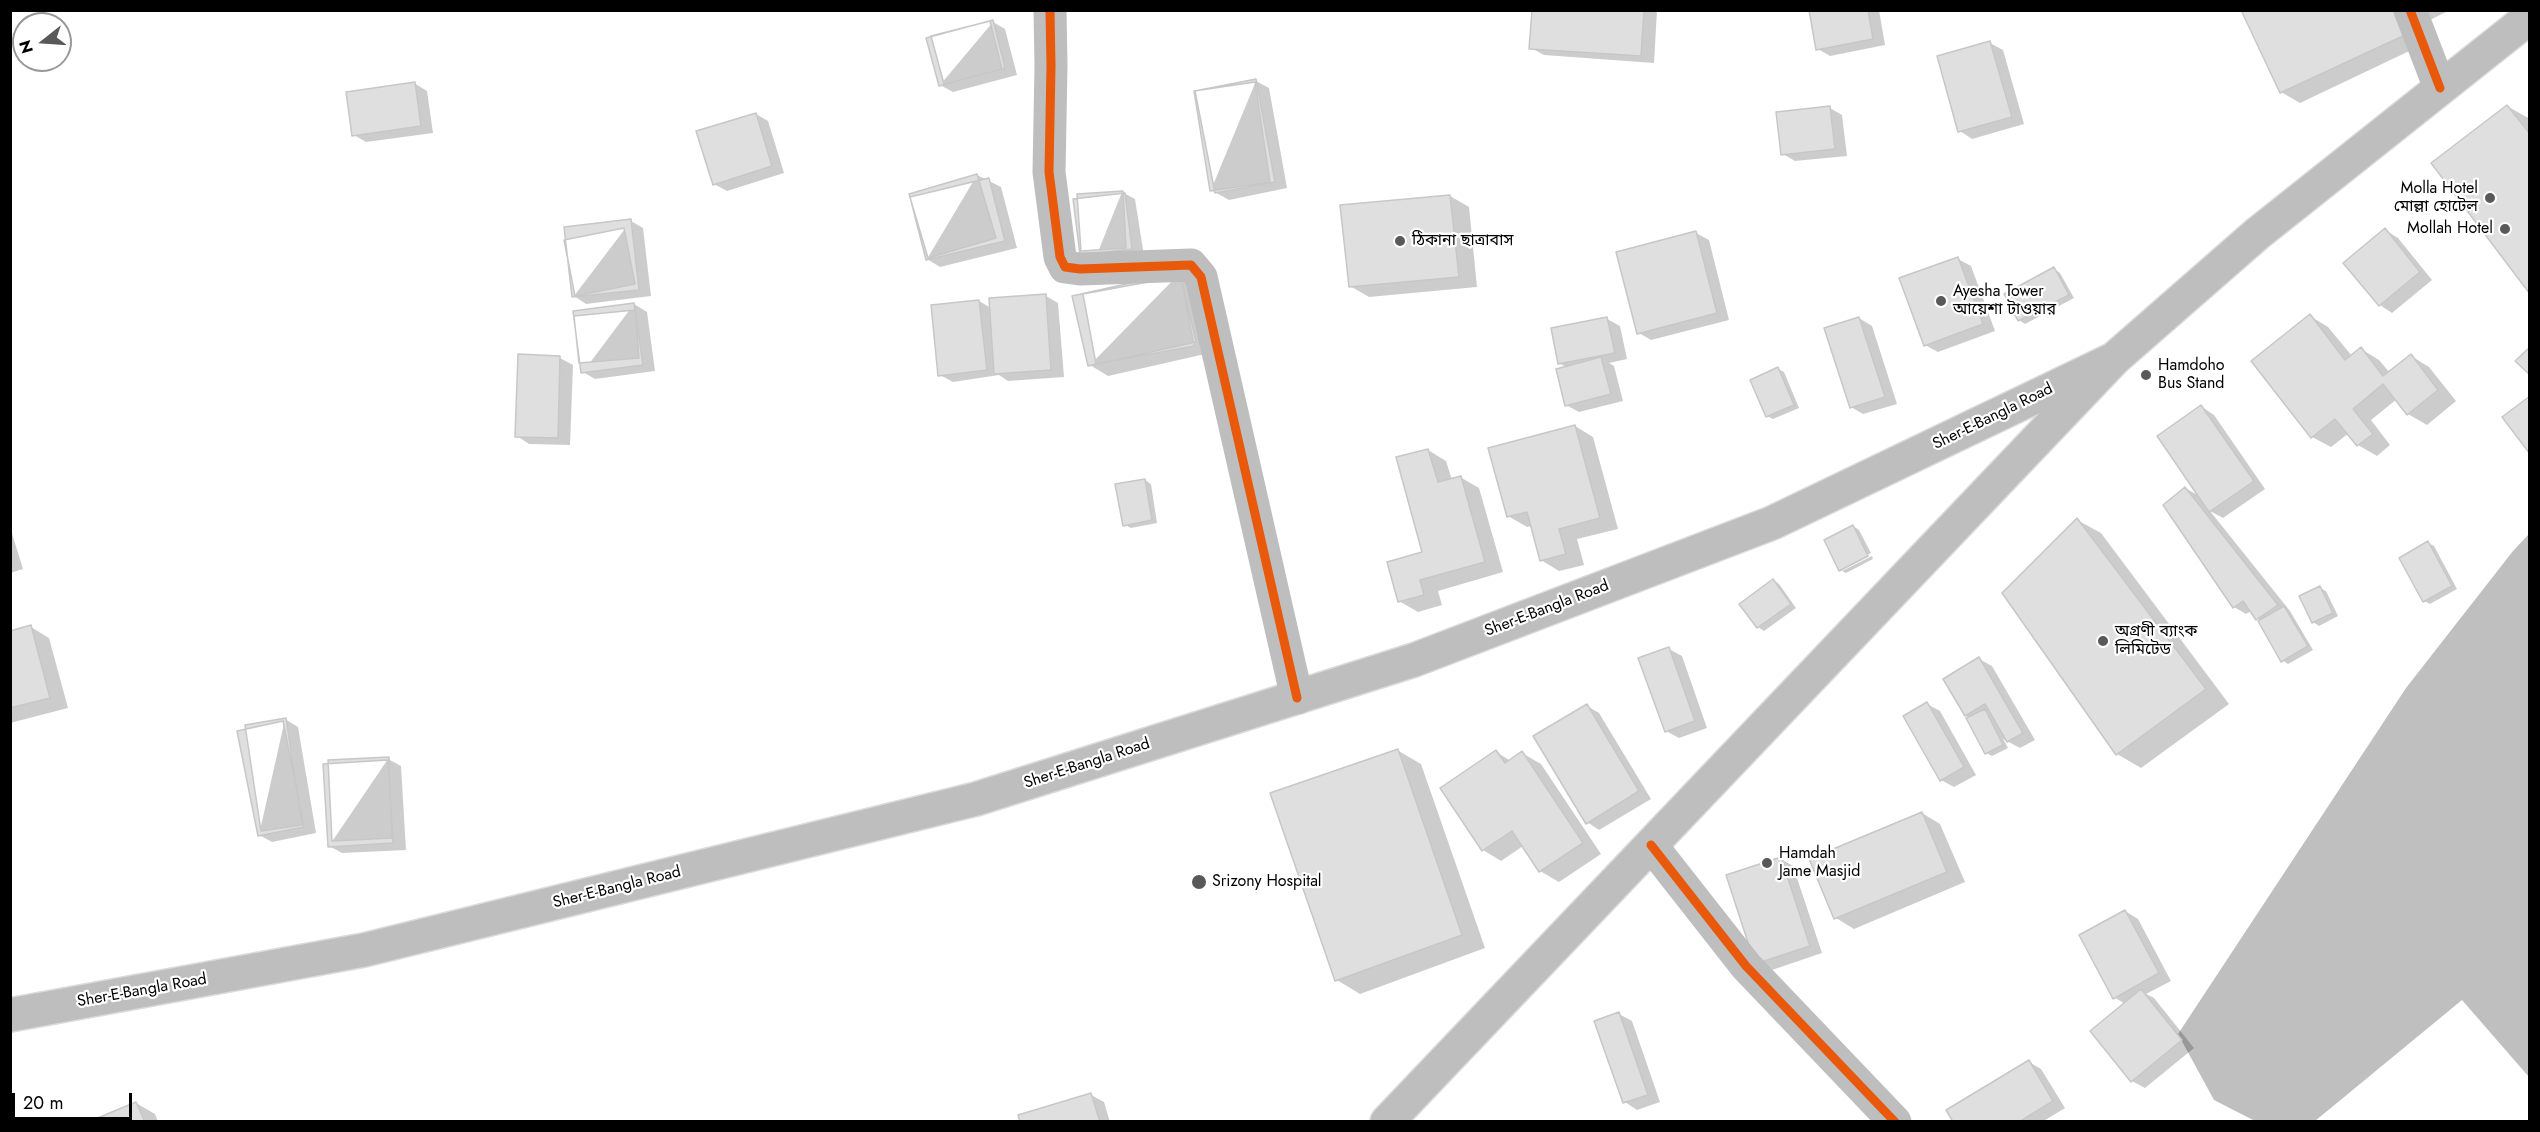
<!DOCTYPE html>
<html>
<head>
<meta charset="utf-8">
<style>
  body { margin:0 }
  #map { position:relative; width:2540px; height:1132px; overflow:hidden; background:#fff; font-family:Jost,sans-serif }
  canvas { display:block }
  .frame { position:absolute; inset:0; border:12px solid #000; pointer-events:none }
  .north { position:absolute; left:12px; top:12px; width:60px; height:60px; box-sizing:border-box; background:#fff; border:2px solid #999; border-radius:50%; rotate:253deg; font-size:16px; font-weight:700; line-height:24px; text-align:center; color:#000 }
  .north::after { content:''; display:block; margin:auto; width:21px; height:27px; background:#595959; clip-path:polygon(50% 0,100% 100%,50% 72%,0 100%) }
  .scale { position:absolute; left:12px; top:1093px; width:120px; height:27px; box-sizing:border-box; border:3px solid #000; border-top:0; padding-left:8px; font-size:18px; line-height:21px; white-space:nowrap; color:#000; -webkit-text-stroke:4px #fff; paint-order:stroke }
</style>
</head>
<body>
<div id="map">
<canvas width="2540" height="1132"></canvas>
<div class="frame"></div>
<div class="north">N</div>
<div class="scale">20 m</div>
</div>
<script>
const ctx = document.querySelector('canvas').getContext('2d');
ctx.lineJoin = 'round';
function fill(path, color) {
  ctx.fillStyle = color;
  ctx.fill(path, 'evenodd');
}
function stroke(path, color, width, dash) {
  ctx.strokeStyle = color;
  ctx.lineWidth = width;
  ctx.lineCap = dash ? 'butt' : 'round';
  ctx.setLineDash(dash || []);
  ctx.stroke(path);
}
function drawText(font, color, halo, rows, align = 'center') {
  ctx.font = font + ' Jost,"Noto Sans Bengali",sans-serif';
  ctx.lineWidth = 4.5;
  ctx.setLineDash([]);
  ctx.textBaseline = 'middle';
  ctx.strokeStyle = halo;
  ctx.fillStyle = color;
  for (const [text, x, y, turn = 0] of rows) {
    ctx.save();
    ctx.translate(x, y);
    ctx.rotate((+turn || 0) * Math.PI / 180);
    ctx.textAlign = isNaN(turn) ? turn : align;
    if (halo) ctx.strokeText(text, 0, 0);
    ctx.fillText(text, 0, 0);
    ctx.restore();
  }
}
const water = new Path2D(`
  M 2529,534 L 2529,1077 L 2462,1000 L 2315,1121 L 2255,1121 L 2214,1100 L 2178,1034 L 2406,688 L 2513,551 Z`);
const shadow = new Path2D(`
  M 1533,10 L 1657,10 L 1654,63 L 1544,55 L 1531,48 Z
  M 1816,10 L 1879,10 L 1885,45 L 1830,56 L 1818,49 Z
  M 2243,10 L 2406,10 L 2422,45 L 2300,103 L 2281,92 Z
  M 2417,10 L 2450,10 L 2430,20 Z
  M 993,22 L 1005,29 L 1017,75 L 953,92 L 940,85 Z
  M 1990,43 L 2003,50 L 2024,124 L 1972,139 L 1960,131 Z
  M 1256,81 L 1269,88 L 1287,188 L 1229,200 L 1211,190 Z
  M 414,83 L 427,91 L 433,133 L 366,142 L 354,135 Z
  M 2507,106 L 2530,119 L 2530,292 Z
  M 1830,108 L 1842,115 L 1847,156 L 1795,161 L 1783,154 Z
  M 756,114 L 768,121 L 784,173 L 727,191 L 714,184 Z
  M 977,175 L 1001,187 L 1017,248 L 940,267 L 927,259 Z
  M 1122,192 L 1135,199 L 1144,256 L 1094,262 Z
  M 1450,196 L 1469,207 L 1477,287 L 1369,297 L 1350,286 Z
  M 631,221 L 643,228 L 651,296 L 586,304 L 574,296 Z
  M 2385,230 L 2398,238 L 2432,280 L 2392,313 L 2380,305 Z
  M 1696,233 L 1709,240 L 1729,320 L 1651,340 L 1639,333 Z
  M 1958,259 L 1971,266 L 1995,331 L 1938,352 L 1925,345 Z
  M 2054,269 L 2060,273 L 2074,298 L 2025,324 L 2019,320 Z
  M 1180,273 L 1199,284 L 1214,352 L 1108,376 L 1090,365 Z
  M 1046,296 L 1058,303 L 1064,377 L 1008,381 L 999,375 L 953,382 L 940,375 L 979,301 L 991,308 Z
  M 634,304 L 647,312 L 655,371 L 595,379 L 583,372 Z
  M 2310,316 L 2328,327 L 2352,356 L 2361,349 L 2379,360 L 2390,373 L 2411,356 L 2429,367 L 2456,401 L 2427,425 L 2408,414 L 2397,399 L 2371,420 L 2390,445 L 2377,456 L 2358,445 L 2349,433 L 2331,447 L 2312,437 Z
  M 1859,318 L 1872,326 L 1897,404 L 1863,414 L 1851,407 Z
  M 1607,319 L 1620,326 L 1627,359 L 1609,363 L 1614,366 L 1623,401 L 1579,412 L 1566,405 L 1566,367 L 1559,363 Z
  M 560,358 L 573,365 L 570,445 L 529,444 L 517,436 Z
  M 1778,369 L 1784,372 L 1799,408 L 1773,419 L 1767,416 Z
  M 2202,407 L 2214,415 L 2265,489 L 2223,518 L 2210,511 L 2290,611 L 2313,650 L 2288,664 L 2282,660 L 2260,620 L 2251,611 L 2246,614 L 2234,607 L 2185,488 L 2201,497 Z
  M 1575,426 L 1593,437 L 1618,529 L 1577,539 L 1584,565 L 1559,571 L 1541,560 L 1532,526 L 1527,527 L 1508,516 Z
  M 1428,450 L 1446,461 L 1452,480 L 1460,477 L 1479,488 L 1503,572 L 1438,591 L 1442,605 L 1418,612 L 1399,601 L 1424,553 Z
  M 1145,480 L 1151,484 L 1157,523 L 1131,528 L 1125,525 Z
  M 2077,520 L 2101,533 L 2229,704 L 2141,768 L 2117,754 L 2004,593 Z
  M 1853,526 L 1859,530 L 1871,553 L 1842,568 L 1842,571 L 1840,570 Z
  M 10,527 L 23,569 L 10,573 Z
  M 2428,543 L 2434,546 L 2457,589 L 2430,604 L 2424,601 Z
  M 1872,556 L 1873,559 L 1846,573 L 1842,571 Z
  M 1773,580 L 1779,584 L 1796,608 L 1764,631 L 1758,627 L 1741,604 Z
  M 2320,588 L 2326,591 L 2338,616 L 2319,626 L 2313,622 Z
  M 31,627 L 49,638 L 68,708 L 10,723 L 10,632 Z
  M 1669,649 L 1682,656 L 1707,728 L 1679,738 L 1666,731 Z
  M 1979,659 L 1992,666 L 2035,740 L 2020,748 L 2003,739 L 2008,748 L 1992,756 L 1986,753 L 1970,718 L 1966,715 Z
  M 1927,704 L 1940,711 L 1976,775 L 1954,787 L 1941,780 Z
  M 1587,706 L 1599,713 L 1651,799 L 1599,830 L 1587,822 Z
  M 285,719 L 298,727 L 316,833 L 272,842 L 259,835 Z
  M 1397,750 L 1421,764 L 1485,948 L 1360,994 L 1337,980 Z
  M 1496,752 L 1511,761 L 1522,753 L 1541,764 L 1601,854 L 1559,882 L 1540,871 L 1523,846 L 1501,861 L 1483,850 Z
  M 388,759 L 401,766 L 406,850 L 342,853 L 329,846 Z
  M 1922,813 L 1940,824 L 1965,882 L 1854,929 L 1836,918 Z
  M 1781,859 L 1793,866 L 1822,953 L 1769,971 L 1756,963 Z
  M 2125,911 L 2138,919 L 2171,981 L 2146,994 L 2154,998 L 2194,1048 L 2145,1088 L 2132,1081 L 2125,1004 L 2114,997 Z
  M 1619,1014 L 1632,1021 L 1660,1102 L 1637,1110 L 1625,1102 Z
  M 2029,1062 L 2041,1069 L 2065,1108 L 2042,1122 L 1955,1122 Z
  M 1091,1095 L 1104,1102 L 1110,1122 L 1022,1122 Z
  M 136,1103 L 155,1114 L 158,1122 L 92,1122 Z`);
const building = new Path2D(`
  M 1532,10 L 1644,10 L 1641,56 L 1529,49 Z
  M 1809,10 L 1868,10 L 1873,39 L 1816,50 Z
  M 2241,10 L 2393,10 L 2405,35 L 2280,93 Z
  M 993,20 L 1005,68 L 939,86 L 926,38 Z
  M 990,21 L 1002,69 L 944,84 L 931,36 Z
  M 1990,41 L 2012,117 L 1958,132 L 1937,56 Z
  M 1256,79 L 1275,182 L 1215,193 L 1195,91 Z
  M 415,82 L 421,126 L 352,136 L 346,92 Z
  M 1255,82 L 1270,182 L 1210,191 L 1194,91 Z
  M 2507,105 L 2530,134 L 2530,294 L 2431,163 Z
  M 1830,106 L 1835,149 L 1781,155 L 1776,112 Z
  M 756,113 L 772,166 L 713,185 L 696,131 Z
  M 977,174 L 996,238 L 928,258 L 909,194 Z
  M 989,178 L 1005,241 L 926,260 L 910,197 Z
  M 1123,191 L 1126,248 L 1081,251 L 1077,194 Z
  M 1125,193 L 1132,249 L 1080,255 L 1073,199 Z
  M 1450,195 L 1459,277 L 1349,287 L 1340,205 Z
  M 631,219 L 639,290 L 572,297 L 564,227 Z
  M 624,228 L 635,284 L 575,296 L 564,240 Z
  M 2385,228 L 2420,272 L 2379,306 L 2343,263 Z
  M 1696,231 L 1717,313 L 1637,334 L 1616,252 Z
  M 1958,257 L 1983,324 L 1924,346 L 1899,278 Z
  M 2054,267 L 2069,295 L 2018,321 L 2004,294 Z
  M 1180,272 L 1196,342 L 1088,366 L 1072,296 Z
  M 1181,276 L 1194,346 L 1096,364 L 1083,294 Z
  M 1046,294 L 1051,370 L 994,374 L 989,298 Z
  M 979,300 L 987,370 L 938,376 L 931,305 Z
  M 634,303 L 643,365 L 581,373 L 573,311 Z
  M 635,310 L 639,358 L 579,363 L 574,316 Z
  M 2310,314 L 2345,360 L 2361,347 L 2383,376 L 2411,354 L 2438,390 L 2407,415 L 2383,384 L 2353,409 L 2373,434 L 2357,446 L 2335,419 L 2311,438 L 2251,361 Z
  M 1607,317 L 1615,353 L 1558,364 L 1551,328 Z
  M 1859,317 L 1885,397 L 1850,408 L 1824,328 Z
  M 2530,347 L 2530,375 L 2515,361 Z
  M 518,354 L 560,356 L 558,438 L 515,437 Z
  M 1601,357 L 1611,394 L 1565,406 L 1556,369 Z
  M 1778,367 L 1794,405 L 1766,417 L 1750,380 Z
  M 2530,396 L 2530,454 L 2502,417 Z
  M 2201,405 L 2254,481 L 2209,512 L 2157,436 Z
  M 1575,425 L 1600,518 L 1559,529 L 1566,554 L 1540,561 L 1527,512 L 1507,517 L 1488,448 Z
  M 1428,449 L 1438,482 L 1461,476 L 1485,562 L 1420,580 L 1424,595 L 1398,602 L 1387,562 L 1422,552 L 1396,457 Z
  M 1145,479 L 1152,520 L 1123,526 L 1115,484 Z
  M 2185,487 L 2278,605 L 2256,620 L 2243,601 L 2233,608 L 2163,505 Z
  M 2077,518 L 2206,689 L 2116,755 L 2002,593 Z
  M 1853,525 L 1868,556 L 1839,571 L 1824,540 Z
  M 2428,541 L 2452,586 L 2423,602 L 2399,558 Z
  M 1773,579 L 1791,604 L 1757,628 L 1739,604 Z
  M 2320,586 L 2333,613 L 2312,623 L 2299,596 Z
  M 2284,606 L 2308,646 L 2281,662 L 2258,621 Z
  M 31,625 L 50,698 L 10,708 L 10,631 Z
  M 1669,647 L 1695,721 L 1665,732 L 1638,658 Z
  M 1979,657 L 2023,733 L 2007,742 L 1985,704 L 1965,716 L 1943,679 Z
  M 1927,702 L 1964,767 L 1940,781 L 1903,716 Z
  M 1587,704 L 1639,791 L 1586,824 L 1533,736 Z
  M 1985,709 L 2003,745 L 1985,754 L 1966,718 Z
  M 286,718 L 302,825 L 261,831 L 245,725 Z
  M 283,721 L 304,827 L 258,836 L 237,731 Z
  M 1398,749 L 1462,935 L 1335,981 L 1270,793 Z
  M 1496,750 L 1505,763 L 1522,751 L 1583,843 L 1539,872 L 1512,831 L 1482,851 L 1440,788 Z
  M 389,757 L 392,838 L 332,841 L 328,760 Z
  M 388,760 L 393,843 L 328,847 L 323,764 Z
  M 1922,812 L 1947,872 L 1834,919 L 1809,859 Z
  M 1781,857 L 1810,946 L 1755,964 L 1726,875 Z
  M 2125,910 L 2159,973 L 2113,999 L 2079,935 Z
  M 2141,989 L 2182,1040 L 2131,1082 L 2090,1031 Z
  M 1619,1012 L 1648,1095 L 1623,1103 L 1594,1021 Z
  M 2029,1060 L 2053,1101 L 2019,1122 L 1953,1122 L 1946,1110 Z
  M 1091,1093 L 1100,1122 L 1020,1122 L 1018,1115 Z
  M 136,1102 L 145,1122 L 88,1122 Z`);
const minor = new Path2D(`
  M 1050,10 L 1051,66 L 1049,172 L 1060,257 L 1065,267 L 1080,269 L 1191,265 L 1201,277 L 1297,698
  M 2410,10 L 2440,88
  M 1651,845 L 1746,966 L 1895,1122`);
const highway = new Path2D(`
  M 10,1015 L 364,950 L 976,799 L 1414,660 L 1772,523 L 2114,359
  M 1387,1122 L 2114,359 L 2257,234 L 2530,17`);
const cycleway = new Path2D(`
  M 1050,10 L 1051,66 L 1049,172 L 1060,257 L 1065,267 L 1080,269 L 1191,265 L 1201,277 L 1297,698
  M 2410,10 L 2440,88
  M 1651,845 L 1746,966 L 1895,1122`);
const markers = [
  [2490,198,6,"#595959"],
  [2505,229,6,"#595959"],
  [1400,241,6,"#595959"],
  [1941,301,6,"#595959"],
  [2146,375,6,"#595959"],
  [2103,641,6,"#595959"],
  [1767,863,6,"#595959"],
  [1199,882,8,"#595959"]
];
const poiNames = [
  ["Molla Hotel",2478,189,"right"],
  ["মোল্লা হোটেল",2478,207,"right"],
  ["Mollah Hotel",2493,229,"right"],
  ["ঠিকানা ছাত্রাবাস",1412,241],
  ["Ayesha Tower",1953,292],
  ["আয়েশা টাওয়ার",1953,310],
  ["Hamdoho",2158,366],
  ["Bus Stand",2158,384],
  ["অগ্রণী ব্যাংক",2115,632],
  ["লিমিটেড",2115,650],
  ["Hamdah",1779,854],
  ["Jame Masjid",1779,872],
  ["Srizony Hospital",1212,882]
];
const streetNames = [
  ["Sher-E-Bangla Road",1993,417,-26],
  ["Sher-E-Bangla Road",1547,609,-21],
  ["Sher-E-Bangla Road",1087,764,-18],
  ["Sher-E-Bangla Road",617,888,-14],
  ["Sher-E-Bangla Road",142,991,-10]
];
fill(water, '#bfbfbf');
fill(shadow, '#0003');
fill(building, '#dfdfdf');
stroke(building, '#c7c7c7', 1.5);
stroke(highway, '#dbdbdb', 36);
stroke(minor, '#bebebe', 33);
stroke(highway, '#bebebe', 33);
stroke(cycleway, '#e8590c', 9);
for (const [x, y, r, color] of markers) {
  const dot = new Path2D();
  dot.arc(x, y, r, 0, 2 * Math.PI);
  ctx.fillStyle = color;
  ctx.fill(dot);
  stroke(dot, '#fff', 2);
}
drawText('16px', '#000', '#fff', poiNames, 'left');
drawText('16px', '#000', '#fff', streetNames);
</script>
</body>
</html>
